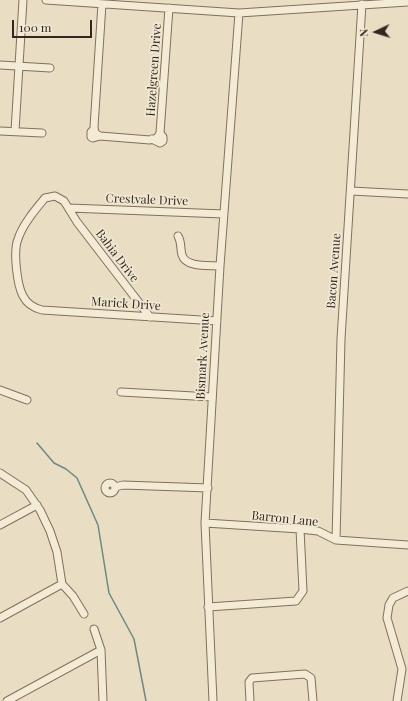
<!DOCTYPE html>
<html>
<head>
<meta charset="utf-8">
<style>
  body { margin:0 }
  #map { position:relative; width:408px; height:701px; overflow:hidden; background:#e9ddc4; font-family:"Playfair Display",serif }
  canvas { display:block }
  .north { position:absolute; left:356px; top:12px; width:40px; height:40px; -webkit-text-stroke:3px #f1e8d3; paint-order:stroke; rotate:266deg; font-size:11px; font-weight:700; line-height:16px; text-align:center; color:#33281f }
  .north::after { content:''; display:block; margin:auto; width:14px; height:18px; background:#33281f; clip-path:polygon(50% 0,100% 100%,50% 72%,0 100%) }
  .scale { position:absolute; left:12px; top:20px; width:80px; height:18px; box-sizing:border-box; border:2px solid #33281f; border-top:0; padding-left:5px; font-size:12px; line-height:14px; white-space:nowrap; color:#33281f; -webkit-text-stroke:3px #f1e8d3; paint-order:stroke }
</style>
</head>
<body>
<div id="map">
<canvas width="408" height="701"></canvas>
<div class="north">N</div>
<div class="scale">100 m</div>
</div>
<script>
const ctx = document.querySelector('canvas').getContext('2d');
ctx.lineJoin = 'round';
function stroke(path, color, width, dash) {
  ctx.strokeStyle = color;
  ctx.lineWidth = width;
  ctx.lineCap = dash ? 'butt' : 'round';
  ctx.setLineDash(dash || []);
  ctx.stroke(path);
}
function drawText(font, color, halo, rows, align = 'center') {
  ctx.font = font + ' "Playfair Display",serif';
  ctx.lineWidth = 3.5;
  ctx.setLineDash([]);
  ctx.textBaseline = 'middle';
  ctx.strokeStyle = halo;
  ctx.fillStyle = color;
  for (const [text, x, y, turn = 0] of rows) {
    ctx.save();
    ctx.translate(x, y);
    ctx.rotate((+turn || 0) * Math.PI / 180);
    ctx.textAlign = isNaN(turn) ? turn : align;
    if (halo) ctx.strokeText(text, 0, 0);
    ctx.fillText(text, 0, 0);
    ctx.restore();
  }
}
const stream = new Path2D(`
  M 37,443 L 54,463 L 66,469 L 77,478 L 98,525 L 109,593 L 134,639 L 146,701`);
const minor = new Path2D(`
  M 46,0 L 239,13 L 408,2
  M 102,4 L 94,127 L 95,133 L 100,136 L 150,140 L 157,138 L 160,133 L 169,8
  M 0,65 L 50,68
  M 94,129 L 91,132 L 91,137 L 93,138 L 100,136
  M 0,131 L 42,133
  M 15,131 L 23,0
  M 152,139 L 160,143 L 163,141 L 163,137 L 160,133
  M 351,191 L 408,194
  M 69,208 L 224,214
  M 178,236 C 182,243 180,248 182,255 C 186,268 209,265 220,266
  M 150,317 L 77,222 L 64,201 L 55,196 L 45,198 C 35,210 23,224 18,239 C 13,251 17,285 23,296 C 27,304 34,308 42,310 L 217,321
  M 0,390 L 27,400
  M 121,392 L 212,397
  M 0,473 L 26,490 L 40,510 L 50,531 L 57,552 L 62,584 L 73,596 L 84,614
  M105 488a5 5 0 1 1 10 0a5 5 0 1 1-10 0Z
  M 115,487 L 123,485 L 208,488
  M 205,523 L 300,529 L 318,531 L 336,540 L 408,545
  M 0,525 L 37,505
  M 336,540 L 341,339 L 362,4
  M 208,607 L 296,601 L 303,591 L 300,529
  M 0,618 L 62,584
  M 94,629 L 101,650 L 103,701
  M 7,701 L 101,650
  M 213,701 L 205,523 L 220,266 L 239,13
  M 250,701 L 249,682 L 252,678 L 305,674 L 311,678 L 313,701
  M 397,701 L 402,669 L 387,618 L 389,605 L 393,598 L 408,591`);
const streetNames = [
  ["Hazelgreen Drive",154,70,-86],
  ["Crestvale Drive",147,200,2],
  ["Bahia Drive",117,256,53],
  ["Bacon Avenue",334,271,-86],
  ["Marick Drive",126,304,4],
  ["Bismark Avenue",203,356,-87],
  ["Barron Lane",285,519,6]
];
stroke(stream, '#6d8982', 1.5);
stroke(minor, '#81705c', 9);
stroke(minor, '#f4ebd6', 7);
drawText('12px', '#33281f', '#f1e8d3', streetNames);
</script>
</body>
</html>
